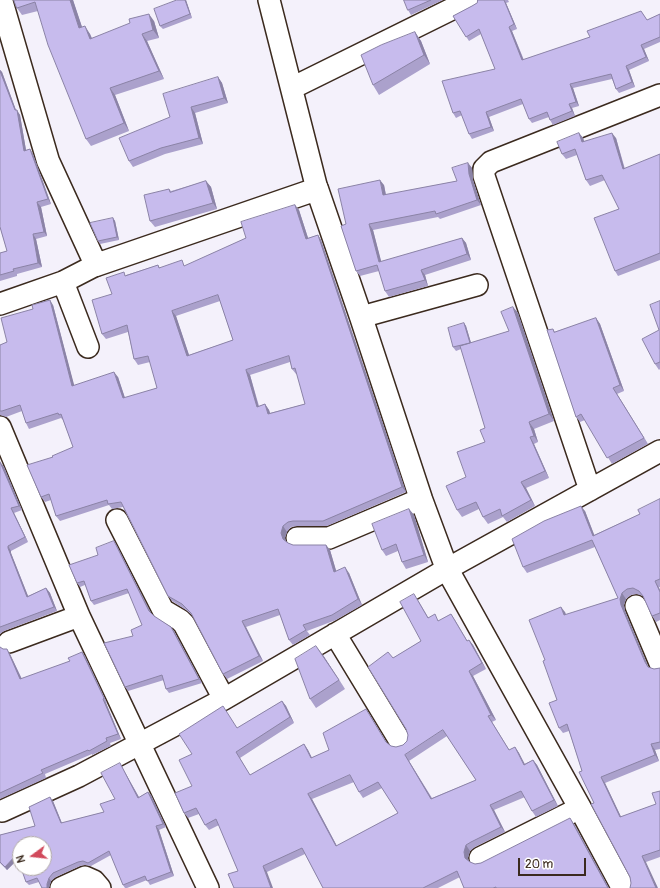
<!DOCTYPE html>
<html>
<head>
<meta charset="utf-8">
<style>
  body { margin:0 }
  #map { position:relative; width:660px; height:888px; overflow:hidden; background:#f4f1fb; font-family:Pangolin,sans-serif }
  canvas { display:block }
  .north { position:absolute; left:12px; top:836px; width:40px; height:40px; box-sizing:border-box; background:#fff; border:1px solid #b1aaa5; border-radius:50%; rotate:255deg; font-size:11px; font-weight:700; line-height:16px; text-align:center; color:#3b2a1e }
  .north::after { content:''; display:block; margin:auto; width:14px; height:18px; background:#d1495b; clip-path:polygon(50% 0,100% 100%,50% 72%,0 100%) }
  .scale { position:absolute; left:518px; top:858px; width:68px; height:18px; box-sizing:border-box; border:2px solid #3b2a1e; border-top:0; padding-left:5px; font-size:12px; line-height:14px; white-space:nowrap; color:#3b2a1e; -webkit-text-stroke:3px #fff; paint-order:stroke }
</style>
</head>
<body>
<div id="map">
<canvas width="660" height="888"></canvas>
<div class="north">N</div>
<div class="scale">20 m</div>
</div>
<script>
const ctx = document.querySelector('canvas').getContext('2d');
ctx.lineJoin = 'round';
function stroke(path, color, width, dash) {
  ctx.strokeStyle = color;
  ctx.lineWidth = width;
  ctx.lineCap = dash ? 'butt' : 'round';
  ctx.setLineDash(dash || []);
  ctx.stroke(path);
}
function fill(path, color) {
  ctx.fillStyle = color;
  ctx.fill(path, 'evenodd');
}
const street = new Path2D(`
  M 269,0 L 317,189
  M 292,88 L 470,0
  M 63,282 L 88,347
  M 0,304 L 63,282 L 96,265
  M 361,317 L 477,285
  M 0,427 L 79,616 L 208,888
  M 590,490 L 484,176 L 484,169 L 491,162 L 660,95
  M 117,520 L 163,610 L 180,620 L 184,624 L 224,699
  M 297,538 L 329,538 L 421,499
  M 636,606 L 660,663
  M 335,634 L 400,741
  M 9,642 L 79,616
  M 2,811 L 79,776 L 224,699 L 447,569 L 660,451
  M 480,858 L 580,808
  M 61,888 L 85,877 L 94,881 L 100,888`);
const secondary = new Path2D(`
  M 1,0 L 48,161 L 96,265 L 317,189 L 361,317 L 421,499 L 447,569 L 580,808 L 623,888`);
const wall = new Path2D(`
  M 14,0 L 73,0 L 82,27 L 90,34 L 92,38 L 154,21 L 159,38 L 147,41 L 164,79 L 115,95 L 129,131 L 91,146 L 86,139 L 38,11 L 22,15 L 17,8 Z
  M 177,0 L 186,0 L 192,18 L 163,29 L 160,26 Z
  M 404,0 L 443,0 L 411,15 L 408,10 Z
  M 478,0 L 508,0 L 509,2 L 506,3 L 517,29 L 512,31 L 524,60 L 590,37 L 641,11 L 647,20 L 660,14 L 660,42 L 644,49 L 649,61 L 629,70 L 635,87 L 619,93 L 616,89 L 612,79 L 573,88 L 579,106 L 572,108 L 575,116 L 553,125 L 550,120 L 549,117 L 532,123 L 529,119 L 523,104 L 489,117 L 494,131 L 472,139 L 469,134 L 462,115 L 456,118 L 453,113 L 495,69 L 481,34 L 469,41 L 453,16 L 472,6 L 477,3 Z
  M 415,32 L 421,41 L 430,64 L 379,95 L 373,85 Z
  M 0,70 L 2,72 L 16,110 L 20,115 L 26,150 L 30,149 L 33,154 L 51,204 L 41,207 L 47,236 L 36,239 L 42,267 L 17,274 L 17,276 L 0,281 L 0,253 L 7,251 L 0,227 Z
  M 218,77 L 222,83 L 228,103 L 195,113 L 203,144 L 165,154 L 133,167 L 129,161 Z
  M 579,133 L 583,138 L 584,141 L 616,138 L 625,169 L 660,154 L 660,260 L 618,276 L 615,271 L 619,209 L 605,180 L 590,186 L 586,180 L 577,155 L 566,159 L 562,154 Z
  M 468,163 L 472,168 L 473,180 L 481,205 L 440,219 L 438,217 L 373,230 L 381,262 L 462,238 L 466,243 L 471,260 L 425,275 L 428,286 L 389,297 L 385,291 L 379,271 L 360,276 L 356,271 L 346,224 L 384,185 L 386,195 L 457,181 Z
  M 206,181 L 211,187 L 217,209 L 155,227 L 150,221 L 169,189 L 171,191 Z
  M 295,205 L 299,210 L 308,238 L 318,235 L 321,240 L 406,492 L 327,526 L 297,526 L 291,527 L 287,532 L 285,538 L 286,542 L 288,543 L 293,545 L 326,545 L 330,550 L 336,571 L 349,573 L 362,605 L 336,620 L 307,631 L 310,635 L 293,645 L 289,640 L 280,615 L 246,627 L 263,661 L 227,679 L 223,674 L 193,616 L 186,610 L 172,601 L 168,596 L 123,507 L 112,509 L 109,505 L 60,521 L 56,516 L 51,500 L 45,502 L 41,497 L 53,457 L 73,447 L 63,420 L 61,418 L 29,429 L 26,423 L 22,411 L 6,417 L 0,415 L 0,345 L 7,342 L 53,305 L 74,386 L 118,377 L 125,398 L 157,388 L 150,362 L 138,365 L 134,359 L 128,332 L 106,339 L 102,334 L 112,294 L 126,275 L 158,265 L 160,268 L 186,266 L 246,238 ZM 220,301 L 233,340 L 189,355 L 176,316 ZM 290,362 L 292,369 L 296,374 L 297,374 L 305,404 L 270,413 L 269,410 L 265,404 L 259,406 L 250,375 Z
  M 113,218 L 115,221 L 119,240 L 100,244 L 98,241 Z
  M 660,301 L 660,369 L 659,370 L 655,364 L 659,330 Z
  M 513,307 L 518,313 L 554,421 L 534,429 L 538,442 L 534,444 L 549,478 L 526,488 L 535,506 L 507,522 L 503,517 L 488,524 L 483,517 L 479,509 L 462,517 L 457,510 L 466,477 L 485,442 L 485,428 L 461,349 L 456,351 L 453,347 L 464,323 L 466,326 L 471,343 L 509,331 Z
  M 596,318 L 600,324 L 624,391 L 617,394 L 648,444 L 612,464 L 585,420 L 580,422 L 576,417 L 553,329 L 555,332 Z
  M 0,462 L 4,467 L 22,510 L 14,513 L 28,542 L 11,551 L 11,553 L 28,596 L 46,588 L 50,593 L 57,611 L 4,631 L 0,634 Z
  M 660,499 L 660,587 L 659,587 L 660,590 L 660,620 L 656,622 L 652,616 L 643,596 L 637,594 L 631,595 L 626,599 L 624,605 L 625,611 L 648,667 L 654,669 L 660,668 L 660,749 L 655,750 L 659,761 L 605,783 L 621,817 L 656,804 L 660,791 L 660,857 L 646,862 L 631,883 L 630,877 L 594,803 L 582,771 L 569,731 L 563,733 L 559,728 L 557,700 L 545,660 L 565,612 L 566,615 L 618,598 L 595,547 L 527,573 L 523,567 L 585,511 L 594,535 L 640,514 Z
  M 409,509 L 414,515 L 428,562 L 406,569 L 402,562 L 398,551 L 386,556 L 382,550 Z
  M 114,541 L 117,546 L 151,613 L 154,616 L 174,631 L 202,683 L 169,693 L 166,689 L 164,680 L 128,691 L 125,687 L 133,636 L 142,625 L 129,593 L 94,605 L 91,601 L 85,585 L 80,587 L 77,583 L 98,555 Z
  M 418,600 L 428,617 L 439,621 L 451,614 L 467,641 L 469,640 L 473,645 L 486,669 L 473,676 L 496,720 L 492,722 L 509,750 L 515,747 L 519,753 L 524,764 L 533,760 L 537,765 L 558,806 L 536,817 L 532,811 L 525,797 L 494,810 L 505,832 L 475,847 L 470,851 L 468,858 L 469,862 L 475,864 L 481,863 L 574,824 L 609,888 L 464,888 L 460,877 L 438,888 L 323,888 L 305,854 L 267,872 L 238,871 L 219,825 L 209,830 L 205,825 L 199,814 L 188,818 L 184,813 L 192,786 L 192,754 L 238,728 L 282,701 L 286,706 L 294,723 L 240,758 L 250,775 L 304,744 L 308,750 L 312,758 L 329,750 L 370,715 L 387,743 L 391,746 L 396,747 L 403,745 L 407,741 L 408,735 L 393,658 L 421,641 ZM 447,736 L 476,780 L 432,798 L 409,761 ZM 354,782 L 359,792 L 363,798 L 382,788 L 398,813 L 337,846 L 312,799 Z
  M 0,647 L 10,654 L 22,679 L 70,661 L 82,652 L 85,656 L 107,703 L 106,703 L 121,739 L 110,743 L 111,746 L 92,755 L 92,754 L 45,774 L 46,778 L 0,799 Z
  M 323,655 L 345,689 L 316,708 L 310,699 Z
  M 122,767 L 139,797 L 148,792 L 151,795 L 166,827 L 159,830 L 174,876 L 150,885 L 147,880 L 127,888 L 125,888 L 123,885 L 111,855 L 91,866 L 85,865 L 80,866 L 56,877 L 51,881 L 49,888 L 42,888 L 39,882 L 29,885 L 26,882 L 18,859 L 7,870 L 0,863 L 0,835 L 35,826 L 53,801 L 62,823 L 104,812 L 115,799 Z`);
const shadedWall = new Path2D(`
  M 70,0 L 73,0 L 85,36 L 79,28 Z
  M 185,0 L 186,0 L 192,18 L 190,14 Z
  M 504,0 L 506,3 L 517,29 L 514,24 Z
  M 149,14 L 154,21 L 159,38 L 153,30 Z
  M 85,26 L 90,34 L 95,47 L 90,39 Z
  M 509,27 L 512,31 L 525,64 L 522,60 Z
  M 415,32 L 421,41 L 430,64 L 424,55 Z
  M 142,34 L 147,41 L 164,79 L 159,71 Z
  M 641,45 L 644,49 L 649,61 L 646,57 Z
  M 626,66 L 629,70 L 635,87 L 632,82 Z
  M 0,70 L 2,72 L 17,113 L 17,110 L 20,115 L 27,156 L 24,151 L 15,110 L 0,71 Z
  M 218,77 L 222,83 L 228,103 L 224,98 Z
  M 570,84 L 573,88 L 579,106 L 576,102 Z
  M 110,88 L 115,95 L 129,131 L 124,123 Z
  M 569,104 L 572,108 L 575,116 L 572,111 Z
  M 191,107 L 195,113 L 203,144 L 199,138 Z
  M 486,112 L 489,117 L 494,131 L 491,127 Z
  M 579,133 L 583,138 L 586,147 L 582,142 Z
  M 612,133 L 616,138 L 626,175 L 623,169 Z
  M 30,149 L 33,154 L 51,204 L 48,199 Z
  M 468,163 L 472,168 L 473,180 L 481,205 L 477,200 L 469,174 Z
  M 380,180 L 384,185 L 387,201 L 383,195 Z
  M 206,181 L 211,187 L 217,209 L 213,203 Z
  M 37,202 L 41,207 L 47,236 L 44,232 Z
  M 295,205 L 299,210 L 310,244 L 306,239 Z
  M 113,218 L 115,221 L 119,240 L 117,237 Z
  M 369,224 L 373,230 L 383,268 L 379,262 Z
  M 33,234 L 36,239 L 42,267 L 38,263 Z
  M 318,235 L 321,240 L 406,492 L 402,487 Z
  M 462,238 L 466,243 L 471,260 L 467,254 Z
  M 421,270 L 425,275 L 428,286 L 425,280 Z
  M 50,300 L 53,305 L 76,392 L 72,386 Z
  M 513,307 L 518,313 L 554,421 L 549,414 Z
  M 172,311 L 176,316 L 191,361 L 187,356 Z
  M 596,318 L 600,324 L 624,391 L 620,385 Z
  M 464,323 L 466,326 L 472,346 L 470,343 Z
  M 246,370 L 250,375 L 260,412 L 257,407 Z
  M 114,372 L 118,377 L 127,404 L 123,398 Z
  M 613,388 L 617,394 L 648,444 L 644,438 Z
  M 265,404 L 269,410 L 272,419 L 268,414 Z
  M 529,422 L 534,429 L 538,442 L 534,436 Z
  M 530,437 L 534,444 L 549,478 L 545,471 Z
  M 0,462 L 4,467 L 22,510 L 19,506 Z
  M 521,482 L 526,488 L 535,506 L 531,500 Z
  M 581,506 L 585,511 L 597,542 L 593,536 Z
  M 11,508 L 14,513 L 28,542 L 25,537 Z
  M 409,509 L 414,515 L 428,562 L 424,555 Z
  M 283,526 L 287,532 L 285,538 L 287,544 L 283,539 L 281,533 Z
  M 114,541 L 117,546 L 152,615 L 149,611 Z
  M 326,545 L 330,550 L 338,577 L 334,572 Z
  M 8,546 L 11,551 L 11,553 L 30,601 L 27,597 L 8,548 Z
  M 345,567 L 349,573 L 362,605 L 358,599 Z
  M 655,581 L 660,590 L 660,592 Z
  M 46,588 L 50,593 L 57,611 L 54,607 Z
  M 622,593 L 626,599 L 624,605 L 625,611 L 649,668 L 645,662 L 621,605 L 620,599 Z
  M 561,607 L 565,612 L 568,621 L 564,615 Z
  M 451,614 L 455,620 L 471,647 L 467,641 Z
  M 242,621 L 246,627 L 263,661 L 259,656 Z
  M 171,627 L 174,631 L 202,683 L 199,679 Z
  M 469,640 L 473,645 L 486,669 L 482,663 Z
  M 316,646 L 323,655 L 345,689 L 339,680 Z
  M 7,649 L 10,654 L 24,684 L 20,679 Z
  M 82,652 L 85,656 L 107,703 L 104,698 Z
  M 469,671 L 473,676 L 496,720 L 491,715 Z
  M 103,699 L 106,703 L 121,739 L 118,734 Z
  M 282,701 L 286,706 L 294,723 L 290,717 Z
  M 488,716 L 492,722 L 513,756 L 509,750 Z
  M 304,744 L 308,750 L 315,764 L 311,758 Z
  M 651,744 L 655,750 L 659,761 L 655,755 Z
  M 515,747 L 519,753 L 528,770 L 524,765 Z
  M 405,755 L 409,761 L 435,804 L 431,799 Z
  M 533,760 L 537,765 L 558,806 L 554,800 Z
  M 120,763 L 122,767 L 141,801 L 138,798 Z
  M 601,777 L 605,783 L 624,823 L 620,817 Z
  M 148,792 L 151,795 L 166,827 L 163,824 Z
  M 308,794 L 312,799 L 340,852 L 336,846 Z
  M 50,797 L 53,801 L 63,826 L 61,823 Z
  M 490,805 L 494,810 L 505,832 L 501,827 Z
  M 570,818 L 574,824 L 609,888 L 608,888 Z
  M 156,826 L 159,830 L 174,876 L 171,872 Z
  M 466,845 L 470,851 L 468,858 L 469,864 L 465,858 L 464,852 Z
  M 17,854 L 19,858 L 7,870 L 5,867 Z
  M 642,856 L 646,862 L 658,888 L 656,888 Z
  M 263,866 L 267,872 L 273,888 L 271,888 Z
  M 49,878 L 51,881 L 49,888 L 47,888 L 47,884 Z`);
const building = new Path2D(`
  M 14,0 L 70,0 L 79,28 L 85,26 L 90,39 L 130,23 L 129,19 L 149,14 L 153,30 L 142,34 L 159,71 L 110,88 L 124,123 L 86,139 L 48,45 L 35,2 L 17,8 Z
  M 177,0 L 185,0 L 190,14 L 160,26 L 154,9 Z
  M 404,0 L 431,0 L 408,10 Z
  M 478,0 L 504,0 L 514,24 L 509,27 L 522,60 L 590,37 L 587,31 L 641,11 L 647,20 L 660,14 L 660,37 L 641,45 L 646,57 L 626,66 L 632,82 L 616,89 L 611,74 L 570,84 L 576,102 L 569,104 L 572,111 L 550,120 L 547,112 L 529,119 L 521,99 L 486,112 L 491,127 L 469,134 L 460,111 L 453,113 L 442,81 L 495,69 L 479,29 L 466,37 L 453,16 L 472,6 L 477,3 Z
  M 415,32 L 424,55 L 373,85 L 361,55 L 381,45 Z
  M 0,71 L 15,110 L 17,110 L 24,151 L 30,149 L 48,199 L 37,202 L 44,232 L 33,234 L 38,263 L 13,269 L 14,271 L 0,275 L 0,253 L 7,251 L 0,227 Z
  M 218,77 L 224,98 L 191,107 L 199,138 L 161,148 L 129,161 L 119,138 L 170,117 L 163,94 Z
  M 579,133 L 582,142 L 612,133 L 623,169 L 660,154 L 660,253 L 615,271 L 594,218 L 619,209 L 602,175 L 586,180 L 575,149 L 562,154 L 557,142 Z
  M 468,163 L 469,174 L 477,200 L 436,214 L 435,211 L 369,224 L 379,262 L 462,238 L 467,254 L 421,270 L 425,280 L 385,291 L 377,265 L 356,271 L 341,226 L 346,224 L 338,189 L 380,180 L 383,195 L 457,181 L 452,168 Z
  M 206,181 L 213,203 L 150,221 L 144,195 L 169,189 L 170,192 Z
  M 295,205 L 306,239 L 318,235 L 402,487 L 323,521 L 293,521 L 288,522 L 283,526 L 281,533 L 283,539 L 288,543 L 293,545 L 326,545 L 334,572 L 345,567 L 358,599 L 332,615 L 303,625 L 306,630 L 289,640 L 278,609 L 242,621 L 259,656 L 223,674 L 191,613 L 182,604 L 168,596 L 121,502 L 108,504 L 107,500 L 56,516 L 49,494 L 41,497 L 27,465 L 53,457 L 52,456 L 73,447 L 61,414 L 59,415 L 58,413 L 26,423 L 20,405 L 2,411 L 0,411 L 0,345 L 7,342 L 1,318 L 33,309 L 32,305 L 50,300 L 72,386 L 114,372 L 123,398 L 157,388 L 148,356 L 134,359 L 127,325 L 102,334 L 92,300 L 112,294 L 106,278 L 124,272 L 125,276 L 158,265 L 159,268 L 182,260 L 184,266 L 246,238 L 241,222 ZM 218,295 L 233,340 L 187,356 L 172,311 ZM 289,356 L 292,369 L 295,368 L 305,404 L 268,414 L 265,404 L 257,407 L 246,370 Z
  M 113,218 L 117,237 L 98,241 L 90,223 Z
  M 660,301 L 660,362 L 655,364 L 642,339 L 659,330 L 650,305 Z
  M 513,307 L 549,414 L 529,422 L 534,436 L 530,437 L 545,471 L 521,482 L 531,500 L 502,516 L 500,509 L 483,517 L 476,502 L 457,510 L 446,486 L 466,477 L 457,452 L 485,442 L 480,430 L 485,428 L 460,346 L 509,331 L 501,312 Z
  M 596,318 L 620,385 L 613,388 L 644,438 L 607,458 L 581,414 L 576,417 L 547,330 L 553,329 L 554,332 Z
  M 464,323 L 470,343 L 453,347 L 448,328 Z
  M 0,462 L 19,506 L 11,508 L 25,537 L 8,546 L 8,548 L 27,597 L 46,588 L 54,607 L 0,627 Z
  M 660,499 L 660,579 L 655,581 L 660,592 L 660,613 L 652,616 L 643,596 L 639,591 L 633,588 L 627,589 L 622,593 L 620,599 L 621,605 L 645,662 L 648,667 L 654,669 L 660,668 L 660,742 L 651,744 L 655,755 L 601,777 L 620,817 L 656,804 L 652,793 L 660,791 L 660,850 L 642,856 L 656,888 L 630,888 L 631,883 L 630,877 L 591,804 L 594,803 L 579,772 L 582,771 L 567,724 L 559,728 L 549,703 L 557,700 L 543,661 L 545,660 L 529,620 L 561,607 L 564,615 L 618,598 L 592,540 L 523,567 L 512,539 L 544,521 L 581,506 L 593,536 L 640,514 L 638,510 Z
  M 409,509 L 424,555 L 402,562 L 396,544 L 382,550 L 372,524 Z
  M 114,541 L 149,611 L 154,616 L 171,627 L 199,679 L 166,689 L 162,675 L 125,687 L 104,643 L 133,636 L 131,630 L 142,625 L 127,589 L 91,601 L 84,581 L 77,583 L 69,565 L 98,555 L 96,548 Z
  M 414,594 L 428,618 L 435,614 L 438,621 L 451,614 L 467,641 L 469,640 L 482,663 L 469,671 L 491,715 L 488,716 L 509,750 L 515,747 L 524,765 L 533,760 L 554,800 L 532,811 L 521,791 L 490,805 L 501,827 L 471,842 L 466,845 L 464,852 L 465,858 L 470,862 L 475,864 L 481,863 L 570,818 L 608,888 L 496,888 L 496,887 L 493,888 L 464,888 L 457,871 L 423,888 L 323,888 L 302,848 L 263,866 L 271,888 L 234,888 L 228,874 L 238,871 L 216,819 L 205,825 L 196,808 L 184,813 L 175,793 L 192,786 L 179,760 L 192,754 L 179,734 L 223,706 L 237,728 L 282,701 L 290,717 L 236,752 L 250,775 L 304,744 L 311,758 L 329,750 L 323,733 L 366,709 L 386,742 L 391,746 L 396,747 L 403,745 L 407,741 L 408,735 L 406,729 L 368,667 L 388,652 L 393,658 L 421,641 L 400,602 ZM 443,730 L 476,780 L 431,799 L 405,755 ZM 350,775 L 359,792 L 378,782 L 398,813 L 336,846 L 308,794 Z
  M 316,646 L 339,680 L 310,699 L 295,659 Z
  M 0,647 L 3,649 L 7,649 L 20,679 L 70,661 L 68,658 L 82,652 L 104,698 L 103,699 L 118,734 L 106,738 L 107,741 L 89,751 L 88,750 L 41,770 L 43,773 L 0,793 Z
  M 120,763 L 138,798 L 148,792 L 163,824 L 156,826 L 171,872 L 147,881 L 145,876 L 123,885 L 109,851 L 88,863 L 83,861 L 78,862 L 53,873 L 49,878 L 47,884 L 47,888 L 42,888 L 37,878 L 26,882 L 21,868 L 44,868 L 44,844 L 20,844 L 20,864 L 17,854 L 5,867 L 0,862 L 0,835 L 35,826 L 29,807 L 50,797 L 61,823 L 104,812 L 100,804 L 115,799 L 101,773 Z`);
stroke(street, '#3b2a1e', 24);
stroke(secondary, '#3b2a1e', 25);
stroke(street, '#fff', 21);
stroke(secondary, '#fff', 22);
fill(wall, '#aba1cc');
fill(shadedWall, '#8b83a6');
fill(building, '#c7bbed');
stroke(building, '#8b83a6', 1);
</script>
</body>
</html>
